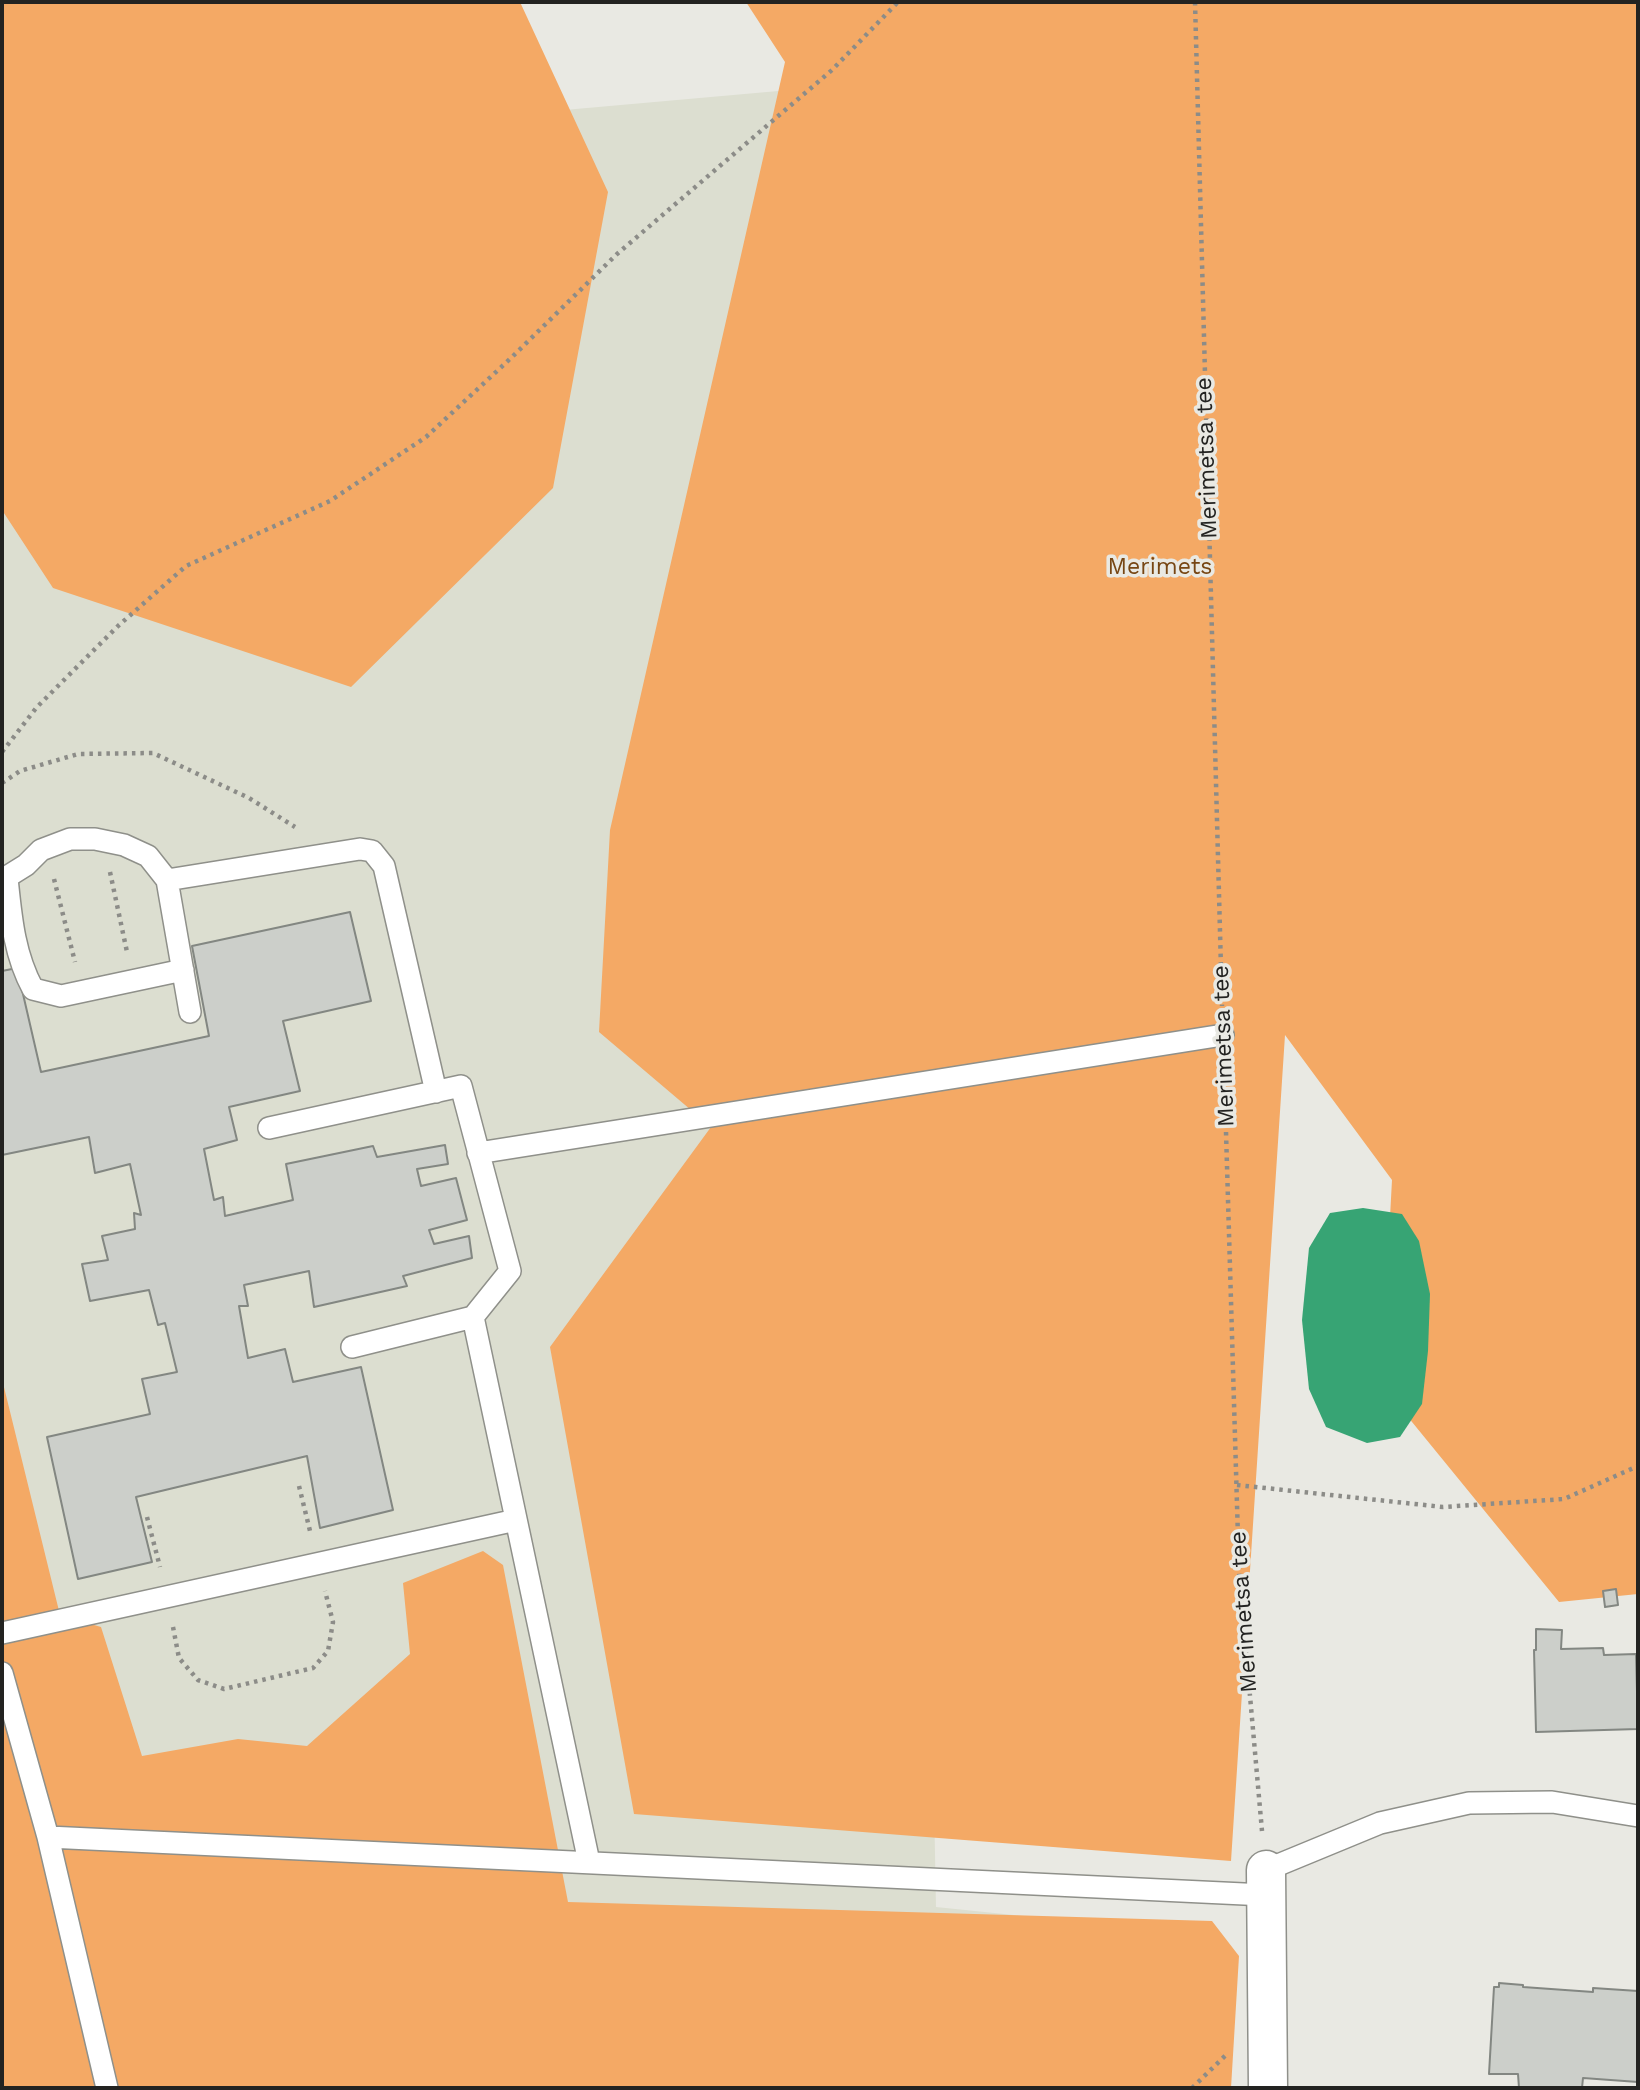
<!DOCTYPE html>
<html>
<head>
<meta charset="utf-8">
<style>
  body { margin:0 }
  #map { position:relative; width:1640px; height:2090px; overflow:hidden; background:#e9e9e3; font-family:"Work Sans",sans-serif }
  canvas { display:block }
  .frame { position:absolute; inset:0; border:4px solid #232321; pointer-events:none }
</style>
</head>
<body>
<div id="map">
<canvas width="1640" height="2090"></canvas>
<div class="frame"></div>
</div>
<script>
const ctx = document.querySelector('canvas').getContext('2d');
ctx.lineJoin = 'round';
function fill(path, color) {
  ctx.fillStyle = color;
  ctx.fill(path, 'evenodd');
}
function stroke(path, color, width, dash) {
  ctx.strokeStyle = color;
  ctx.lineWidth = width;
  ctx.lineCap = dash ? 'butt' : 'round';
  ctx.setLineDash(dash || []);
  ctx.stroke(path);
}
function drawText(font, color, halo, rows, align = 'center') {
  ctx.font = font + ' "Work Sans",sans-serif';
  ctx.lineWidth = 7;
  ctx.setLineDash([]);
  ctx.textBaseline = 'middle';
  ctx.strokeStyle = halo;
  ctx.fillStyle = color;
  for (const [text, x, y, turn = 0] of rows) {
    ctx.save();
    ctx.translate(x, y);
    ctx.rotate((+turn || 0) * Math.PI / 180);
    ctx.textAlign = isNaN(turn) ? turn : align;
    if (halo) ctx.strokeText(text, 0, 0);
    ctx.fillText(text, 0, 0);
    ctx.restore();
  }
}
const built = new Path2D(`
  M 902,80 L 936,1907 L 1179,1932 L 2,2088 L 2,160 Z`);
const forest = new Path2D(`
  M 2,2 L 520,2 L 608,192 L 553,488 L 351,687 L 53,588 L 2,510 Z
  M 746,2 L 1638,2 L 1638,1594 L 1559,1602 L 1381,1384 L 1392,1180 L 1285,1035 L 1231,1861 L 634,1814 L 550,1347 L 711,1127 L 599,1032 L 610,830 L 785,62 Z
  M 2,1379 L 60,1615 L 101,1627 L 142,1756 L 238,1739 L 307,1746 L 410,1654 L 403,1583 L 483,1551 L 503,1565 L 568,1902 L 1212,1921 L 1239,1956 L 1231,2088 L 2,2088 Z`);
const water = new Path2D(`
  M 1363,1208 L 1402,1214 L 1419,1241 L 1430,1294 L 1428,1351 L 1422,1404 L 1400,1437 L 1367,1443 L 1326,1427 L 1309,1389 L 1302,1320 L 1309,1248 L 1330,1213 Z`);
const building = new Path2D(`
  M 350,912 L 371,1001 L 283,1021 L 300,1091 L 229,1107 L 237,1140 L 204,1149 L 214,1200 L 223,1197 L 225,1216 L 293,1200 L 286,1164 L 373,1146 L 377,1157 L 445,1145 L 448,1164 L 417,1169 L 421,1186 L 456,1178 L 467,1220 L 429,1230 L 434,1244 L 469,1236 L 472,1258 L 403,1276 L 407,1286 L 314,1307 L 309,1271 L 244,1285 L 248,1306 L 239,1306 L 248,1358 L 285,1349 L 293,1382 L 361,1367 L 393,1510 L 320,1528 L 307,1456 L 136,1497 L 152,1562 L 78,1579 L 47,1437 L 150,1414 L 142,1379 L 177,1372 L 165,1323 L 158,1325 L 149,1290 L 90,1301 L 82,1264 L 108,1260 L 102,1236 L 135,1229 L 134,1213 L 141,1215 L 130,1164 L 95,1173 L 89,1137 L 2,1155 L 2,971 L 17,968 L 41,1072 L 209,1036 L 192,946 Z
  M 1616,1589 L 1618,1605 L 1605,1607 L 1603,1591 Z
  M 1536,1629 L 1562,1630 L 1561,1649 L 1603,1648 L 1604,1655 L 1636,1654 L 1638,1729 L 1536,1732 L 1534,1650 L 1536,1650 Z
  M 1499,1983 L 1523,1985 L 1523,1987 L 1593,1992 L 1593,1988 L 1638,1991 L 1638,2082 L 1583,2078 L 1582,2088 L 1519,2088 L 1518,2074 L 1489,2074 L 1494,1987 L 1499,1987 Z`);
const path = new Path2D(`
  M 1195,2 L 1222,1006
  M 2,752 L 37,707 L 118,626 L 186,566 L 330,501 L 426,437 L 511,358 L 617,254 L 832,70 L 898,2
  M 2,783 L 20,771 L 78,754 L 153,753 L 249,798 L 295,827
  M 110,872 L 127,952
  M 54,879 L 75,962
  M 1224,1064 L 1239,1572 L 1262,1831
  M 1237,1485 L 1443,1507 L 1564,1499 L 1638,1466
  M 299,1486 L 311,1535
  M 147,1517 L 160,1567
  M 173,1627 L 179,1658 L 198,1680 L 224,1689 L 313,1668 L 328,1651 L 333,1622 L 325,1591
  M 1192,2088 L 1227,2054`);
const service = new Path2D(`
  M 7,878 C 11,917 14,954 33,989 L 61,996 L 183,970
  M 2,880 L 26,865 L 41,850 L 70,839 L 95,839 L 124,845 L 148,856 L 167,880 L 190,1012
  M 167,880 L 360,849 L 372,851 L 384,866 L 436,1092
  M 269,1128 L 461,1086 L 510,1271 L 473,1317
  M 478,1153 L 1223,1035
  M 352,1347 L 473,1317 L 589,1862
  M 2,1633 L 516,1520
  M 2,1673 L 48,1837 L 107,2088
  M 48,1837 L 1265,1895
  M 1266,1870 L 1380,1823 L 1469,1803 L 1552,1802 L 1638,1816`);
const minor = new Path2D(`
  M 1266,1870 L 1268,2088`);
const streetNames = [
  ["Merimetsa tee",1207,458,-92],
  ["Merimetsa tee",1224,1046,-92],
  ["Merimetsa tee",1244,1612,-94]
];
const parkNames = [
  ["Merimets",1160,567]
];
fill(built, '#dcded0');
fill(forest, '#f4a965');
fill(water, '#37a474');
fill(building, '#cccfca');
stroke(building, '#838782', 2);
stroke(service, '#8f908a', 24);
stroke(minor, '#8f908a', 41);
stroke(path, '#8c8c88', 4.5, [3.5, 5]);
stroke(service, '#fff', 21);
stroke(minor, '#fff', 38);
drawText('23px', '#232321', '#e9e9e3', streetNames);
drawText('23px', '#774613', '#e9e9e3', parkNames);
</script>
</body>
</html>
